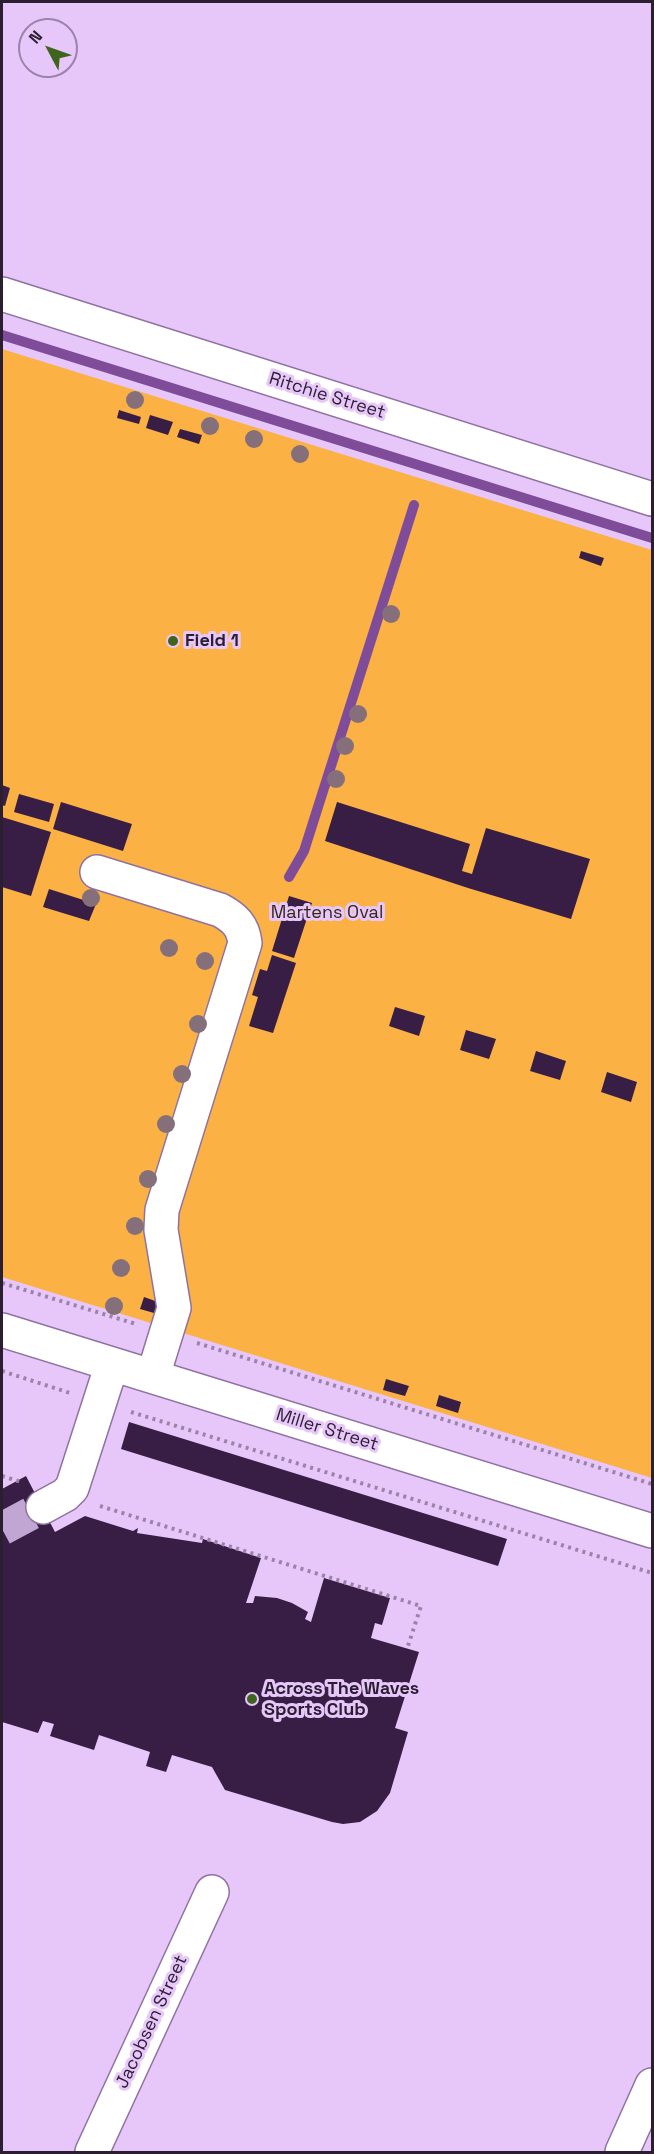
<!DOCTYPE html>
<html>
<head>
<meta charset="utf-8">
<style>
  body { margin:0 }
  #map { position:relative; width:654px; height:2154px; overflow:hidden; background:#e7c7fa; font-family:"Space Grotesk",sans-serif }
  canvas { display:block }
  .frame { position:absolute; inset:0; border:3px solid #2a1e30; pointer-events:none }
  .north { position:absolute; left:18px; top:18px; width:60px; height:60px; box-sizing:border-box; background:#e7c7fa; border:2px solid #9b83a9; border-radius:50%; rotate:311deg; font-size:16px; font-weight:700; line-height:24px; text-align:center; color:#2a1e30 }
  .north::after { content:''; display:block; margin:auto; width:21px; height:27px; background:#3f641d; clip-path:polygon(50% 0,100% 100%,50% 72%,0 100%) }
</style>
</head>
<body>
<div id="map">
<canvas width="654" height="2154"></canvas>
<div class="frame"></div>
<div class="north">N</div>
</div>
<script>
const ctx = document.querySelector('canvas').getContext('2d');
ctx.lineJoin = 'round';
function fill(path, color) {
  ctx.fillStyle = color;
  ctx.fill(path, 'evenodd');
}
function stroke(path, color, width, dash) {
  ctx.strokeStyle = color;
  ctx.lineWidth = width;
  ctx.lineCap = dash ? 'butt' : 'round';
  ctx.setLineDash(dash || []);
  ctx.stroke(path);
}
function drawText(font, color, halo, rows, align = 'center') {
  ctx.font = font + ' "Space Grotesk",sans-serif';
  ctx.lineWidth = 6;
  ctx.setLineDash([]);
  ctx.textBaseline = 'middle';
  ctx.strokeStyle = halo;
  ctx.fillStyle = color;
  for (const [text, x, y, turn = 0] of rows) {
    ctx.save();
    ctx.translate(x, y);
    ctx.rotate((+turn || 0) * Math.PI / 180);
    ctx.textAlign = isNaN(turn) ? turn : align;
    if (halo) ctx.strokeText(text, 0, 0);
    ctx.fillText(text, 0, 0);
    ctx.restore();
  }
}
const green = new Path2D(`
  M 2,349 L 652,550 L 652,1478 L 2,1277 Z`);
const stream = new Path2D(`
  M 2,335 L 652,538
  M 289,877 L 304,851 L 414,505`);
const building = new Path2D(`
  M 119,410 L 141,417 L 139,424 L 117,418 Z
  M 150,415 L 173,422 L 168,435 L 146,428 Z
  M 180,429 L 202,435 L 199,444 L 177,437 Z
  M 581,551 L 604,558 L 601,566 L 579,558 Z
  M 2,785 L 10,788 L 5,806 L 2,805 Z
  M 19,794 L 54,804 L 49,822 L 14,812 Z
  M 61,802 L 132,824 L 123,851 L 53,829 Z
  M 337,802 L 470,844 L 462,871 L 472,874 L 486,828 L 590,859 L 571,919 L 468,888 L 325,841 Z
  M 2,817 L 51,832 L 31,896 L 2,887 Z
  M 49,889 L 96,904 L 89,921 L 43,907 Z
  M 289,896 L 312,903 L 294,958 L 272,951 Z
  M 272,955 L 296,963 L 273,1033 L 249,1026 L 258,997 L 252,995 L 260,969 L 267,971 Z
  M 395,1007 L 425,1016 L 419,1036 L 389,1026 Z
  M 466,1030 L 496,1039 L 489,1059 L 460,1050 Z
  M 536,1051 L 566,1061 L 560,1080 L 530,1071 Z
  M 607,1072 L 637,1082 L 631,1102 L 601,1092 Z
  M 144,1297 L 158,1302 L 154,1313 L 140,1309 Z
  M 386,1379 L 409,1386 L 405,1396 L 383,1390 Z
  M 439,1395 L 461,1402 L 458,1413 L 436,1406 Z
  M 129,1422 L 507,1539 L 498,1566 L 121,1449 Z
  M 26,1476 L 55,1532 L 85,1516 L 133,1531 L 138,1528 L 137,1533 L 202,1543 L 203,1539 L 261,1558 L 246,1603 L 253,1603 L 255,1596 L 277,1598 L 292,1603 L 308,1612 L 305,1619 L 311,1622 L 324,1578 L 390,1598 L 382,1625 L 375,1623 L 371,1638 L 419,1652 L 395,1728 L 408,1732 L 390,1793 L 377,1811 L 360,1822 L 343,1824 L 332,1822 L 225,1790 L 212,1767 L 172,1755 L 166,1772 L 146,1766 L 150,1752 L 99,1735 L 94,1750 L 50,1736 L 54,1724 L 43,1721 L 38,1733 L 2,1722 L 2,1559 L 3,1558 L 2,1555 L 2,1489 Z`);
const minorTunnel = new Path2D(`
  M 2,1529 L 43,1507`);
const path = new Path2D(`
  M 2,1283 L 136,1324
  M 197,1343 L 652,1484
  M 2,1371 L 70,1393
  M 131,1412 L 652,1573
  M 2,1476 L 21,1482
  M 100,1506 L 421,1606 L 408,1646`);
const minor = new Path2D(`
  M 2,294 L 652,499
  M 97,872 L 220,910 C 235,918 243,926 245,943 L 162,1210 L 161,1230 L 174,1308 L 153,1376
  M 2,1330 L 652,1531
  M 43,1507 L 65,1495 L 72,1488 L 112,1364
  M 92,2152 L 212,1892
  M 622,2152 L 652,2085`);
const trees = [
  [135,400],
  [210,426],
  [254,439],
  [300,454],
  [391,614],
  [358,714],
  [345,746],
  [336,779],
  [91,898],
  [169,948],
  [205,961],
  [198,1024],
  [182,1074],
  [166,1124],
  [148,1179],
  [135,1226],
  [121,1268],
  [114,1306]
];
const markers = [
  [173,641,6,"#3f641d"],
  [252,1699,6,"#3f641d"]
];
const streetNames = [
  ["Ritchie Street",327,396,17],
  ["Miller Street",327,1430,17],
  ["Jacobsen Street",152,2022,-65]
];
const poiNames = [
  ["Field 1",185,641],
  ["Across The Waves",264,1689],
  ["Sports Club",264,1710]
];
const parkNames = [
  ["Martens Oval",327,913]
];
fill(green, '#fbb143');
stroke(stream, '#7e4c98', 10);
fill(building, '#381e45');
stroke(minorTunnel, '#c1a5d2', 33, [33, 16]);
stroke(minor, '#8f72a0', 36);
stroke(path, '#9b83a8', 4, [3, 4.5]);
stroke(minor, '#fff', 33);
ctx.fillStyle = '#856f7b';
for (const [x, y] of trees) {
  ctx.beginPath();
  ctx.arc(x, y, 9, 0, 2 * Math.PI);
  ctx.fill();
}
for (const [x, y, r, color] of markers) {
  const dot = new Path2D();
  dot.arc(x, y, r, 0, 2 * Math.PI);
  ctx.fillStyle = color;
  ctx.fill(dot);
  stroke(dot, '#e7c7fa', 2);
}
drawText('18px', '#2a1e30', '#e7c7fa', streetNames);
drawText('bold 18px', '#2a1e30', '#e7c7fa', poiNames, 'left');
drawText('18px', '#352713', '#e7c7fa', parkNames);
</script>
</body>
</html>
